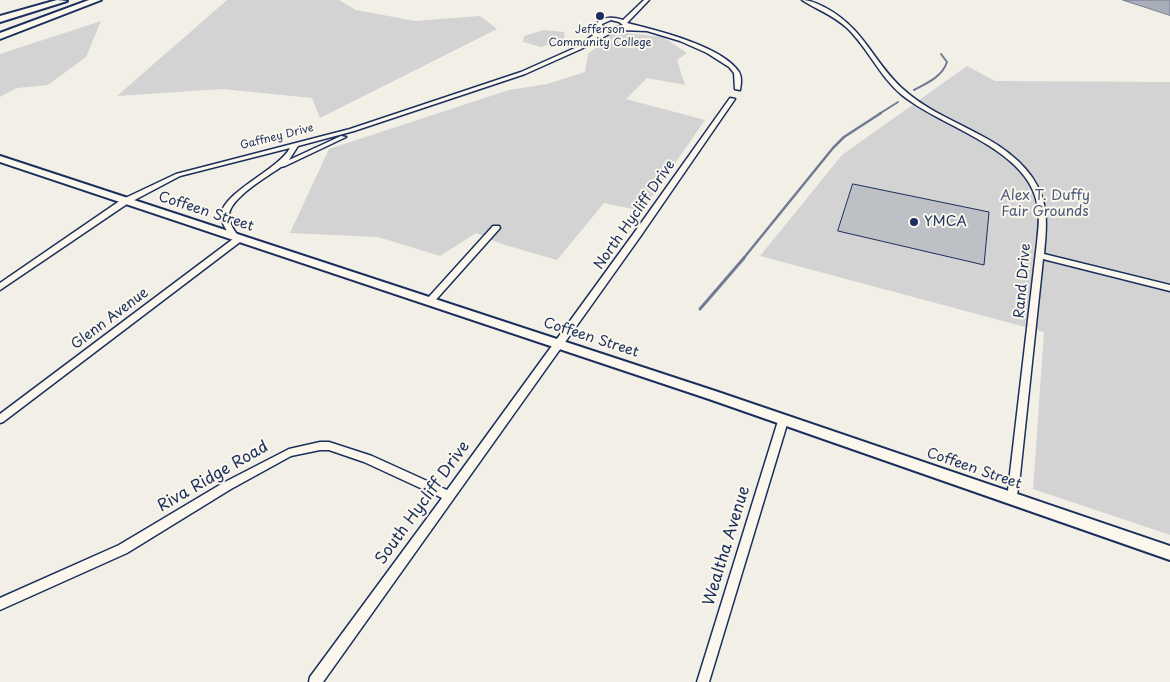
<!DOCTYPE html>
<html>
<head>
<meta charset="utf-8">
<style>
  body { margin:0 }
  canvas { display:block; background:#f2efe6 }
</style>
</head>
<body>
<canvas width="1170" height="682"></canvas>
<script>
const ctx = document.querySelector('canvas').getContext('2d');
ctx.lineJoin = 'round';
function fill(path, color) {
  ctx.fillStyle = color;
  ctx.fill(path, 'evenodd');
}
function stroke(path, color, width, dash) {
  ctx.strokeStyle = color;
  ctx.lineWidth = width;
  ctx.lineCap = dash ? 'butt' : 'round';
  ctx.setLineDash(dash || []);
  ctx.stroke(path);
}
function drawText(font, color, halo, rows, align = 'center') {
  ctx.font = font + ' "Playpen Sans",sans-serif';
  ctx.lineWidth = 4;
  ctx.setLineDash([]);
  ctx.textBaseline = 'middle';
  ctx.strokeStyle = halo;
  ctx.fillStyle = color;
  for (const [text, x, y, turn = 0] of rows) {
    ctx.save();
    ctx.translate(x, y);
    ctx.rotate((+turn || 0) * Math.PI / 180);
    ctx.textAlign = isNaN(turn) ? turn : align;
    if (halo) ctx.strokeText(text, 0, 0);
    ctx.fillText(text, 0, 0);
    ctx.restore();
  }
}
const green = new Path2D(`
  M 227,0 L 339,0 L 356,10 L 415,21 L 480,16 L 497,29 L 320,118 L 312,98 L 223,89 L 117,96 Z
  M 101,21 L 86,57 L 48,85 L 17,88 L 0,97 L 0,54 Z
  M 544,30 L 564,32 L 565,39 L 541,47 L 523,42 L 524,36 Z
  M 615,32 L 663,37 L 687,53 L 677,60 L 685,85 L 647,78 L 626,99 L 705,120 L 642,211 L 604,203 L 557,260 L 502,244 L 476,233 L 440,256 L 378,237 L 290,233 L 329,149 L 509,90 L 547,84 L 585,72 L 588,54 Z
  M 967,66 L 995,81 L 1170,82 L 1170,535 L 1033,489 L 1044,332 L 760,256 L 842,155 Z`);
const water = new Path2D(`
  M 1123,0 L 1170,0 L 1170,15 Z`);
const streamFar2 = new Path2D(`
  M 914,90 C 927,83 942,77 947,62 L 941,54
  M 879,114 L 898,102`);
const streamFar1 = new Path2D(`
  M 743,259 L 833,148 L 844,137 L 881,113`);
const stream = new Path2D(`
  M 700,309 L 744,258`);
const building = new Path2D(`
  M 853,184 L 989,212 L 984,265 L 838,231 Z`);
const street = new Path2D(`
  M 644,0 L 649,0 L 627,23 C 656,30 722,46 739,72 C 742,77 741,85 740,90 L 735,89 L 734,73 L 729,67 L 707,53 L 680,41 L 647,31 L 620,30 L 613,32 L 581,49 L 525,74 L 354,131 L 298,146 L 289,160 L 341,136 L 346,137 L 285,166 L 281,167 C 268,176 230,198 229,215 C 228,223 236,233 241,240 L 240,242 L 3,422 L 0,423 L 0,414 L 233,239 C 228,233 221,223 221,215 C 223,192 278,170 290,148 L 180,176 L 127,204 L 0,290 L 0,283 L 121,200 L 176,174 L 350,129 L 521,72 L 577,47 L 596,33 L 597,27 L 596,24 C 604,16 613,17 623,20 ZM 611,20 L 619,22 L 623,25 L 613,29 L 602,26 L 602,24 ZM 602,30 L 607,31 L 600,34 Z
  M 802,0 C 811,0 818,4 826,8 C 865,29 874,64 904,90 C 943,125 1001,133 1032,177 C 1049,202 1047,225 1044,254 L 1170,285 L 1170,291 L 1043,259 L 1020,475 L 1016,502 L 1012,503 L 1008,502 L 1007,499 L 1037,243 C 1038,232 1040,220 1038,209 C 1032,149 942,128 902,95 C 880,77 868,48 847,28 C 832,14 817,10 802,0 Z
  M 730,98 L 735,99 L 640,237 L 323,682 L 309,682 L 310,677 L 442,498 L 364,462 L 329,450 L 320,450 L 291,456 L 231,489 L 127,553 L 0,610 L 0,598 L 119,545 L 223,483 L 289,449 L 320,442 L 329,442 L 372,456 L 447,490 L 634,233 Z
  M 493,226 L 499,226 L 500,228 L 433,303 L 427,303 L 426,301 L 427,299 Z
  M 783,417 L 786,418 L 788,421 L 709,682 L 697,682 L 778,421 L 780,418 Z`);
const secondary = new Path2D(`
  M 0,156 L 718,392 L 1170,546 L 1170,560 L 709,399 L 0,162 Z`);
const highway = new Path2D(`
  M 57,0 L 67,1 L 0,22 L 0,16 Z
  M 89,0 L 101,0 L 0,39 L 0,33 Z`);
const markers = [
  [600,16,5,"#1b2f5e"],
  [914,222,5,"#1b2f5e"]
];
const farPoinames = [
  ["Jefferson",600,30],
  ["Community College",600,43]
];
const farStreetnames = [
  ["Gaffney Drive",277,137,-14]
];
const parkNames = [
  ["Alex T. Duffy",1045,196],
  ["Fair Grounds",1045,212]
];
const streetNames = [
  ["Coffeen Street",206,212,18],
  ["North Hycliff Drive",635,215,-55],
  ["Rand Drive",1023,281,-85],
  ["Glenn Avenue",110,319,-37],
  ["Coffeen Street",591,338,18],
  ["Coffeen Street",974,469,19]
];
const poiNames = [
  ["YMCA",924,222]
];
const nearStreetnames = [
  ["Riva Ridge Road",213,477,-30],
  ["South Hycliff Drive",423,503,-54],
  ["Wealtha Avenue",727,546,-73]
];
fill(green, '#d2d3d2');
fill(water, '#a9adb7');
stroke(water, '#707b93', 1);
stroke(streamFar2, '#707b93', 2);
stroke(streamFar1, '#707b93', 2.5);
stroke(stream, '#707b93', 3);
fill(building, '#bdc0c4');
stroke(building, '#1b2f5e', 1);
stroke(street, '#1b2f5e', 3);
stroke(secondary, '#1b2f5e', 4);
stroke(highway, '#1b2f5e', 4);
fill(street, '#fbf7ec');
fill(secondary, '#fbf7ec');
fill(highway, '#fbf7ec');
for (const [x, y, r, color] of markers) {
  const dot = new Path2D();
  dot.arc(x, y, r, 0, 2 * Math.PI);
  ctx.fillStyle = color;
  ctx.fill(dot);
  stroke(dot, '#fbf7ec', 2);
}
drawText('11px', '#1b2f5e', '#fbf7ec', farPoinames);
drawText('11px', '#1b2f5e', '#fbf7ec', farStreetnames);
drawText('14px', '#49587b', '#fbf7ec', parkNames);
drawText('14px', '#1b2f5e', '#fbf7ec', streetNames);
drawText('14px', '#1b2f5e', '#fbf7ec', poiNames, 'left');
drawText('16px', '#1b2f5e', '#fbf7ec', nearStreetnames);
</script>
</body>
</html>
